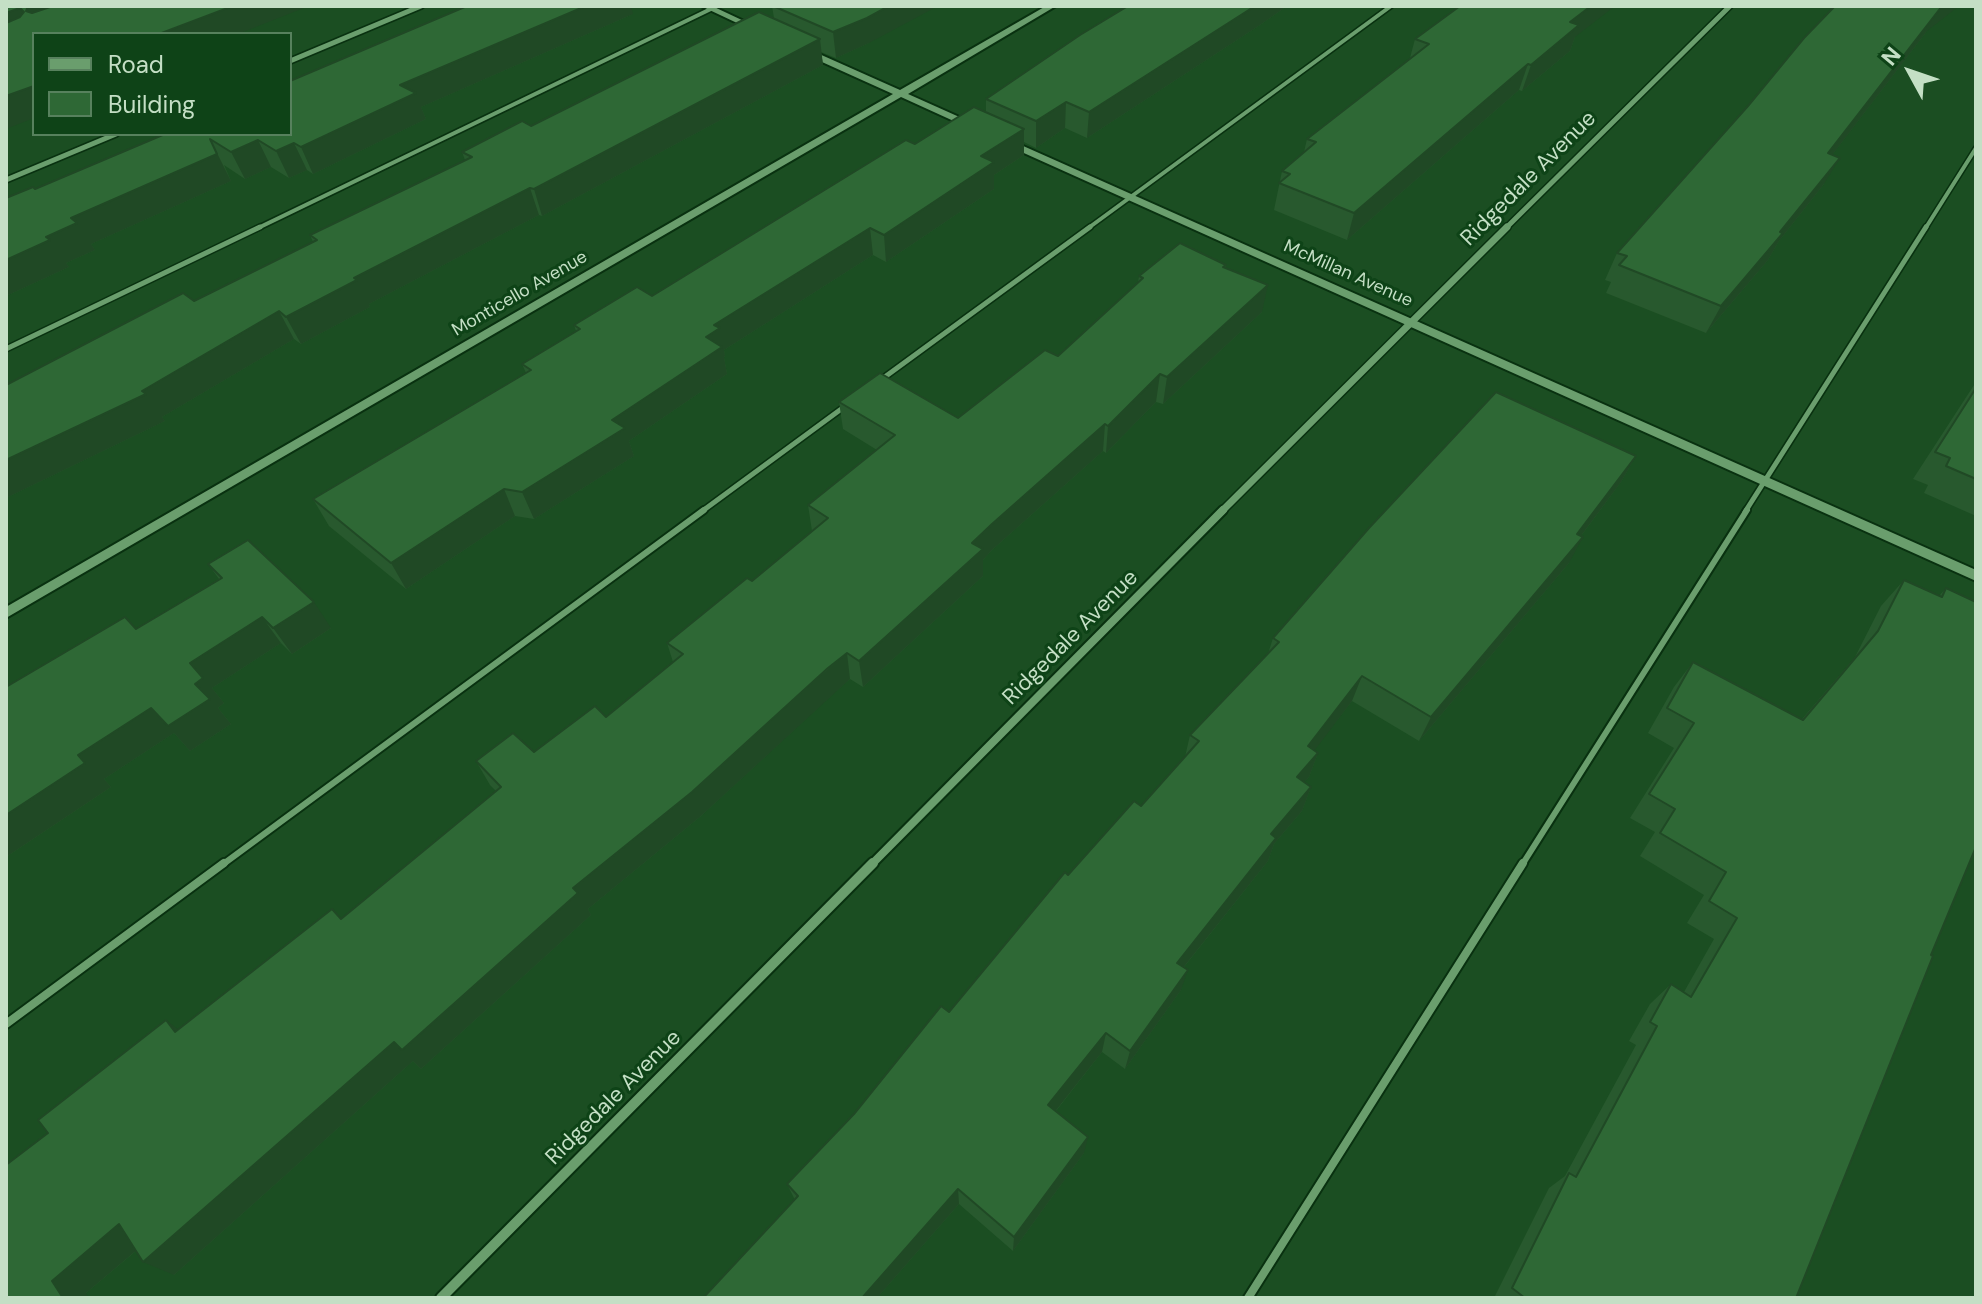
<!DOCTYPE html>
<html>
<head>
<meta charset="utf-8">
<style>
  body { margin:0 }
  #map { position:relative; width:1982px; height:1304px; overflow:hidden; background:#1b4e22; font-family:"DM Sans",sans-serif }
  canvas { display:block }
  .frame { position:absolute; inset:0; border:8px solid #c4dfc5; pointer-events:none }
  .legend { position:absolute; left:32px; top:32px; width:260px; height:104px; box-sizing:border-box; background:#0e4317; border:2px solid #57815d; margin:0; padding:10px 14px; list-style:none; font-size:24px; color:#c4dfc5 }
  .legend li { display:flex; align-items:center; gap:16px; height:40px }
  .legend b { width:40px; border:2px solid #57815d }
  .north { position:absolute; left:1870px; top:32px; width:80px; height:80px; -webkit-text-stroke:6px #0e4317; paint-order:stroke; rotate:310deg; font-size:22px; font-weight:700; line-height:32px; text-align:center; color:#c4dfc5 }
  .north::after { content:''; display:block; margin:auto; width:28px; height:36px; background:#c4dfc5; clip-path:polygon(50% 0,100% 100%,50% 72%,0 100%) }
</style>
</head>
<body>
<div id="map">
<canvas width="1982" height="1304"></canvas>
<div class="frame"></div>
<ul class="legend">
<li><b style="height:10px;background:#6a9e6d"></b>Road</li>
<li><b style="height:22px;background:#2e6835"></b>Building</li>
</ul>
<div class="north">N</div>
</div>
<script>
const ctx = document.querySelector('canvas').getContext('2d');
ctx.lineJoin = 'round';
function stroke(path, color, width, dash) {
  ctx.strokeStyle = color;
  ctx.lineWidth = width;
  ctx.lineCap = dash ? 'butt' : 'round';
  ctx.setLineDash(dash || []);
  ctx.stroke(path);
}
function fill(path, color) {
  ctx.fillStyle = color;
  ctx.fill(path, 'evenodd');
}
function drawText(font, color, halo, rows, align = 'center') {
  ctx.font = font + ' "DM Sans",sans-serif';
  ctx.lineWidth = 6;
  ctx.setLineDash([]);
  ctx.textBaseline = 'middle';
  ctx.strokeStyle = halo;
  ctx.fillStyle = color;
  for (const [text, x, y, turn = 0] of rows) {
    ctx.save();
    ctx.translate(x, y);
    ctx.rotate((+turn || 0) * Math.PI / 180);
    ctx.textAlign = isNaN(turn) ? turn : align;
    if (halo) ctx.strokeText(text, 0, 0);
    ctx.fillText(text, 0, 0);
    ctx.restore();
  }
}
const serviceFar3 = new Path2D(`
  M 256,229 L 717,6
  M 1087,229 L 1391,6
  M 1925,229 L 1976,148`);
const serviceFar2 = new Path2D(`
  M 6,349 L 260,227
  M 882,379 L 1090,227
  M 701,512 L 844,407
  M 1745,512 L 1926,227`);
const serviceFar1 = new Path2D(`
  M 222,865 L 704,510
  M 1522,865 L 1747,510`);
const service = new Path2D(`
  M 6,1024 L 224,863
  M 1248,1298 L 1523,863`);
const minorFar3 = new Path2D(`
  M 290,61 L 421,6
  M 6,180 L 116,134
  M 1505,229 L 1730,6`);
const minorFar2 = new Path2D(`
  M 1221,512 L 1507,227`);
const minorFar1 = new Path2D(`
  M 871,865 L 1223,510`);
const minor = new Path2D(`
  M 441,1298 L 873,863`);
const tertiary = new Path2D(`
  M 701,6 L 712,6 L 761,29 L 754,31 Z
  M 1046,6 L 1056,6 L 908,94 L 975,124 L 975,128 L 969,128 L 901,97 L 6,618 L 6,607 L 893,94 L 802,53 L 802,49 L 808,49 L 900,90 Z
  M 1006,141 L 1012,141 L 1976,570 L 1976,581 L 1006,145 Z`);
const wall = new Path2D(`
  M 772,6 L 869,43 L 836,58 L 821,52 L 823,65 L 542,216 L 539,215 L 369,304 L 370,307 L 301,344 L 294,339 L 162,417 L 165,421 L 6,498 L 6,385 L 194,301 L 313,242 L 310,235 L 465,160 L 462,152 L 531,126 L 774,18 Z
  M 1128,6 L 1287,6 L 1260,25 L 1087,138 L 1065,128 L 1036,148 L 1024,142 L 1024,155 L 994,175 L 994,189 L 886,262 L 873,255 L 724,350 L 725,356 L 724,357 L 727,374 L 629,441 L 634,456 L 534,519 L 515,516 L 406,589 L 329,526 L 313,499 L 526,373 L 522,364 L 576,331 L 574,325 L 652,296 L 915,144 L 986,112 L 986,99 Z
  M 633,14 L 421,107 L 426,119 L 313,174 L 307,170 L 289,178 L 271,167 L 245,179 L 224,165 L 231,181 L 91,244 L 95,250 L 66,263 L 69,267 L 6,296 L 35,189 Z
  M 1927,31 L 1832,155 L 1824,184 L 1779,241 L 1768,260 L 1706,333 L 1606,293 L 1611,282 L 1605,280 L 1617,253 Z
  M 1575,37 L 1570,51 L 1522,91 L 1519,90 L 1347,240 L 1274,210 L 1282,171 L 1304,152 L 1307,139 L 1410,58 L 1415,39 Z
  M 1226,265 L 1225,268 L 1262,312 L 1163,404 L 1156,402 L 1106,453 L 1103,451 L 992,550 L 983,560 L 983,576 L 863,687 L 850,679 L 833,694 L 701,816 L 588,909 L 591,915 L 421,1069 L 413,1061 L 174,1275 L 136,1251 L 86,1293 L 6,1298 L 48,1133 L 178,1030 L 341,919 L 496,791 L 490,785 L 476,761 L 534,752 L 606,717 L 673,662 L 667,643 L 752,581 L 812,531 L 808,505 L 877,450 L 843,429 L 839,402 L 958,418 L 1058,356 L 1138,283 L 1139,276 Z
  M 1976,382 L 1976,516 L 1924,493 L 1928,485 L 1913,479 Z
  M 1636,456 L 1621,482 L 1581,536 L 1569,563 L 1419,741 L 1352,701 L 1314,750 L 1318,753 L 1309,777 L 1304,782 L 1311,787 L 1302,811 L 1274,844 L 1268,861 L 1184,967 L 1181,990 L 1125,1069 L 1102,1052 L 1056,1111 L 1084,1153 L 1013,1251 L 959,1204 L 877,1298 L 703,1298 L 795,1200 L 787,1184 L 854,1114 L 949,1012 L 1068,875 L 1141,806 L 1185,757 L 1190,735 L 1268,654 L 1273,638 Z
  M 208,564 L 331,628 L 292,654 L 281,643 L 212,688 L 224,703 L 218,708 L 231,724 L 190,751 L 174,733 L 104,779 L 111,787 L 6,857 L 6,687 L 136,629 L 219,579 Z
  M 1904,580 L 1939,596 L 1946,588 L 1931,955 L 1796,1298 L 1494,1298 L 1549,1188 L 1565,1176 L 1636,1045 L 1629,1041 L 1650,1004 L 1671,984 L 1684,992 L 1714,939 L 1687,923 L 1704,895 L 1640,856 L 1655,832 L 1630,818 L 1674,748 L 1648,733 L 1674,687 L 1693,662 L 1802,719 L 1855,657 L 1881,606 Z`);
const shadedWall = new Path2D(`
  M 28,6 L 108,6 L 44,29 L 26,11 Z
  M 233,6 L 309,6 L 238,34 L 159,34 Z
  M 586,6 L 631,6 L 633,14 L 421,107 L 426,119 L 313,174 L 301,147 L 400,85 Z
  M 889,6 L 938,6 L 869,43 L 836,58 L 833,32 Z
  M 1255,6 L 1287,6 L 1260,25 L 1087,138 L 1089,112 Z
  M 1591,6 L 1615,6 L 1575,37 L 1570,51 L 1522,91 L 1531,65 L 1570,22 Z
  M 1942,6 L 1959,6 L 1927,31 L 1813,180 L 1828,153 Z
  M 20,8 L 36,33 L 6,44 L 6,13 Z
  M 820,39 L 823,65 L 542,216 L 534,189 Z
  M 1528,64 L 1519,90 L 1347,240 L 1354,213 Z
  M 34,86 L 34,118 L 6,129 L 6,96 Z
  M 1066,102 L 1065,128 L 1036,148 L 1036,121 Z
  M 1024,129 L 1024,155 L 994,175 L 994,189 L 886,262 L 884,235 L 981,156 Z
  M 210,139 L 231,181 L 91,244 L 95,250 L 66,263 L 69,267 L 6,296 L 6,260 L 46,237 L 71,218 Z
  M 258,140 L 271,167 L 245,179 L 231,152 Z
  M 294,143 L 307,170 L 289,178 L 276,151 Z
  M 1840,158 L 1824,184 L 1779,241 L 1768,260 L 1706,333 L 1721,306 Z
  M 530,188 L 539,215 L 369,304 L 370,307 L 301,344 L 286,317 L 354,278 Z
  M 870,228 L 873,255 L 724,350 L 725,356 L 724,357 L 727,374 L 629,441 L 634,456 L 534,519 L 522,492 L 612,420 L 706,337 L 714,325 Z
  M 1268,285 L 1262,312 L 1163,404 L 1167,377 Z
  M 279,311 L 294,339 L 162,417 L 165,421 L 6,498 L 6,460 L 142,391 Z
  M 1160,374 L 1156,402 L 1106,453 L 1108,426 Z
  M 1105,424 L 1103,451 L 992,550 L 983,560 L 983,576 L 863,687 L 859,661 L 992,524 Z
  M 1636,456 L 1621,482 L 1563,560 L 1577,534 Z
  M 504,489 L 515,516 L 406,589 L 391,563 Z
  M 1583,537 L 1569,563 L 1419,741 L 1431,717 Z
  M 314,602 L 331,628 L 292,654 L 273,628 Z
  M 262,617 L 281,643 L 212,688 L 224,703 L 218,708 L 231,724 L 190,751 L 174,733 L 104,779 L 111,787 L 6,857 L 6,815 L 78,755 L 151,708 L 195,684 L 190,663 Z
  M 847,653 L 850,679 L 701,816 L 588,909 L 591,915 L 421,1069 L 413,1061 L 174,1275 L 143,1262 L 394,1042 Z
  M 1362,676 L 1352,701 L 1299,771 L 1308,746 Z
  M 1318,753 L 1309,777 L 1288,801 L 1297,777 Z
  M 1311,787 L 1302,811 L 1274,844 L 1268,861 L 1171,983 L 1177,963 L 1271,834 Z
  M 1188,970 L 1181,990 L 1125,1069 L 1130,1051 Z
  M 166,1020 L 192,1040 L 175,1032 Z
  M 1106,1033 L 1102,1052 L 1046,1123 L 1048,1105 Z
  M 1088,1137 L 1084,1153 L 1013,1251 L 1014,1237 Z
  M 958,1189 L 959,1204 L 877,1298 L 862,1298 Z
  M 119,1224 L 151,1238 L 86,1293 L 89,1298 L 63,1298 L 52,1281 Z`);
const building = new Path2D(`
  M 6,6 L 28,6 L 26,11 L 32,13 L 53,6 L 233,6 L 159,34 L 34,34 L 34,86 L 6,96 L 6,23 L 20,17 L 24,12 L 20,8 L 6,13 Z
  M 467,6 L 586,6 L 400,85 L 416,93 L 301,147 L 294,143 L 276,151 L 258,140 L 231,152 L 210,139 L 217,154 L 71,218 L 77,223 L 46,237 L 50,240 L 6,260 L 6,198 L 33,187 L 35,189 L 165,134 L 290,134 L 290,81 Z
  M 773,6 L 889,6 L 867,18 L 833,32 Z
  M 1128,6 L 1255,6 L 1089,112 L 1066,102 L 1036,121 L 986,99 L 1080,35 Z
  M 1460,6 L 1591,6 L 1570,22 L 1579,25 L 1531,65 L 1528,64 L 1354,213 L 1279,183 L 1290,174 L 1282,171 L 1316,142 L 1307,139 L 1429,44 L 1415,39 Z
  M 1835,6 L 1942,6 L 1828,153 L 1840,158 L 1780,232 L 1783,233 L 1721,306 L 1619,265 L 1627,256 L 1617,253 L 1748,106 L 1804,38 Z
  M 759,12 L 820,39 L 534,189 L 530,188 L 354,278 L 357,280 L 286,317 L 279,311 L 142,391 L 146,394 L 6,460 L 6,385 L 183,293 L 194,301 L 317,240 L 310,235 L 472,157 L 462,152 L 522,121 L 531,126 Z
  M 974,107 L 1024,129 L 981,156 L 994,162 L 884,235 L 870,228 L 714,325 L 720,328 L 706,337 L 722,347 L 612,420 L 625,428 L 522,492 L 504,489 L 391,563 L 313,499 L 531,370 L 522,364 L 580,329 L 574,325 L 637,287 L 652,296 L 906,140 L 915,144 Z
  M 1180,243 L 1226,265 L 1223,267 L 1268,285 L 1167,377 L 1160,374 L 1108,426 L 1105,424 L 992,524 L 972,543 L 983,549 L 859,661 L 847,653 L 828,668 L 692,792 L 573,888 L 578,893 L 402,1050 L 394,1042 L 143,1262 L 119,1224 L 52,1281 L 63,1298 L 6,1298 L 6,1165 L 48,1133 L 38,1120 L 166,1020 L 175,1032 L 332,909 L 341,919 L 501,787 L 476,761 L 513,733 L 534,752 L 595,706 L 606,717 L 683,654 L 667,643 L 747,578 L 752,581 L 828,518 L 808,505 L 895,435 L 839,402 L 880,373 L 958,418 L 1045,350 L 1058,356 L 1143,278 L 1139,276 Z
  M 1976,388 L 1976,479 L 1946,466 L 1950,458 L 1935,452 Z
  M 1496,392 L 1636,456 L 1577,534 L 1583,537 L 1431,717 L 1362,676 L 1308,746 L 1318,753 L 1297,777 L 1311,787 L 1271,834 L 1276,838 L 1177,963 L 1188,970 L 1130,1051 L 1106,1033 L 1048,1105 L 1088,1137 L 1014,1237 L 958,1189 L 862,1298 L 703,1298 L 798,1196 L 787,1184 L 854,1114 L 941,1006 L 949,1012 L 1065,872 L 1068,875 L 1134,801 L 1141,806 L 1199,741 L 1190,735 L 1279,642 L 1273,638 L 1369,528 Z
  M 248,540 L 314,602 L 273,628 L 262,617 L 190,663 L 203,678 L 195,684 L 210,699 L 168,726 L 151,708 L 78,755 L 85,763 L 6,815 L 6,687 L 125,617 L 136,629 L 222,578 L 208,564 Z
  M 1904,580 L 1942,597 L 1946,588 L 1976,602 L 1976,847 L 1931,955 L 1933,956 L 1796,1298 L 1525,1298 L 1512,1288 L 1569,1173 L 1576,1177 L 1657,1026 L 1650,1022 L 1671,984 L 1691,997 L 1737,918 L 1709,901 L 1726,872 L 1660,833 L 1675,809 L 1649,794 L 1694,723 L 1667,708 L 1693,662 L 1803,720 L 1878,631 Z`);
const farStreetnames = [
  ["McMillan Avenue",1348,274,24],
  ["Monticello Avenue",520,294,-30]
];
const streetNames = [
  ["Ridgedale Avenue",1529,179,-45],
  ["Ridgedale Avenue",1071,638,-45],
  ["Ridgedale Avenue",614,1098,-45]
];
stroke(serviceFar3, '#093110', 7);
stroke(serviceFar2, '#093110', 8);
stroke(serviceFar1, '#093110', 10);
stroke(service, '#093110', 12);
stroke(minorFar3, '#093110', 8);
stroke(minorFar2, '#093110', 10);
stroke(minorFar1, '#093110', 12);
stroke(minor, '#093110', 14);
stroke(tertiary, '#093110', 4);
stroke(serviceFar3, '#6a9e6d', 4);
stroke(serviceFar2, '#6a9e6d', 5);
stroke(serviceFar1, '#6a9e6d', 6);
stroke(service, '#6a9e6d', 8);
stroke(minorFar3, '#6a9e6d', 5);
stroke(minorFar2, '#6a9e6d', 7);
stroke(minorFar1, '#6a9e6d', 8);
stroke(minor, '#6a9e6d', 10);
fill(tertiary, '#6a9e6d');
fill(wall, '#28592e');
fill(shadedWall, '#204925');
fill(building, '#2e6835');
stroke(building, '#204925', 2);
drawText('18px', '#c4dfc5', '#0e4317', farStreetnames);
drawText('22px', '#c4dfc5', '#0e4317', streetNames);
</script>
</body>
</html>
